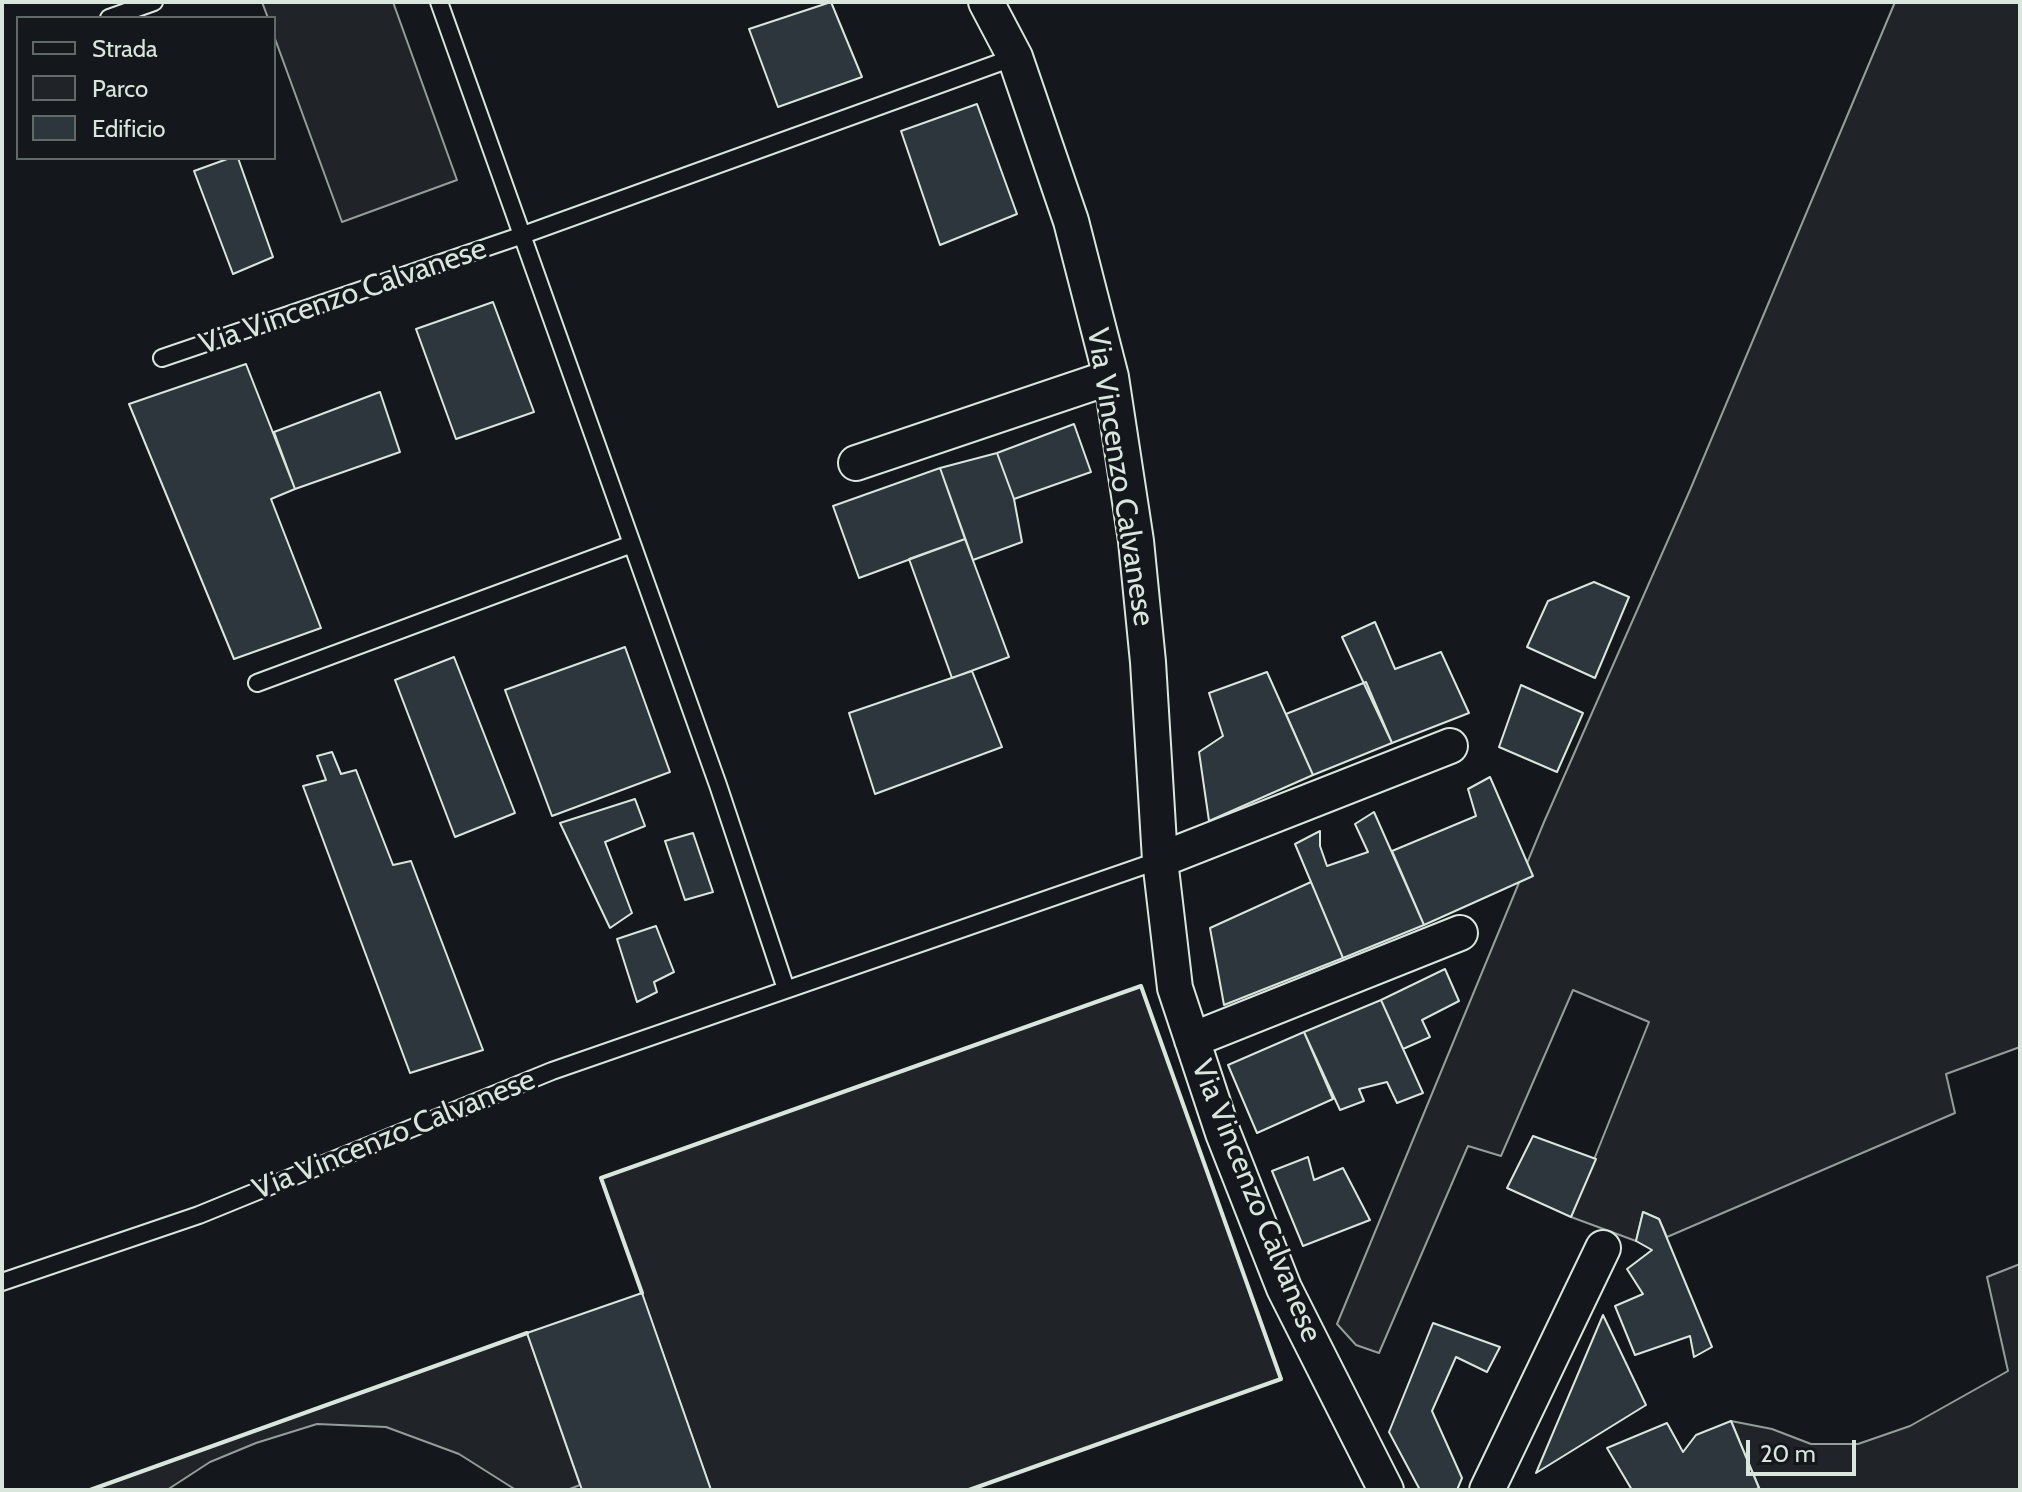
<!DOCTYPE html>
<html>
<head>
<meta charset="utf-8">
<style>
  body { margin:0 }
  #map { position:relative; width:2022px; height:1492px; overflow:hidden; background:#14181c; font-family:Cabin,sans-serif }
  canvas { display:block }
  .frame { position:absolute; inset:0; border:4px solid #d8e6dc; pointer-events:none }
  .legend { position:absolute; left:16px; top:16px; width:260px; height:144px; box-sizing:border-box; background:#14181c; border:2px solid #626a69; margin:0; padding:10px 14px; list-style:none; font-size:24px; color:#d8e6dc }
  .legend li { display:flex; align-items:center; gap:16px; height:40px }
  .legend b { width:40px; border:2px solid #626a69 }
  .scale { position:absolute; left:1746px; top:1440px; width:110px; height:36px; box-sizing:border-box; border:4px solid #d8e6dc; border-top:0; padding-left:10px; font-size:24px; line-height:28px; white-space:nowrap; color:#d8e6dc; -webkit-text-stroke:6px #14181c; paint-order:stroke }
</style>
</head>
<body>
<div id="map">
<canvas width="2022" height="1492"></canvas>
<div class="frame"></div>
<ul class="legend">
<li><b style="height:10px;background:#14181c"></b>Strada</li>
<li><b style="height:22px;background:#202428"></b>Parco</li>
<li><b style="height:22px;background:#2c363c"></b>Edificio</li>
</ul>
<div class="scale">20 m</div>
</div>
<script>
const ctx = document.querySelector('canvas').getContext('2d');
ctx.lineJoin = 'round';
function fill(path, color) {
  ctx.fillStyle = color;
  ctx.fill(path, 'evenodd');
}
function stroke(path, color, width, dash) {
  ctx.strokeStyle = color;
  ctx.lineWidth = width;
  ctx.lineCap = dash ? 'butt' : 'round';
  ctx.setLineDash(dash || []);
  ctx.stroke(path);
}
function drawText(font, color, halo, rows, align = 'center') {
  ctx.font = font + ' Cabin,sans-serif';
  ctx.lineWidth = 6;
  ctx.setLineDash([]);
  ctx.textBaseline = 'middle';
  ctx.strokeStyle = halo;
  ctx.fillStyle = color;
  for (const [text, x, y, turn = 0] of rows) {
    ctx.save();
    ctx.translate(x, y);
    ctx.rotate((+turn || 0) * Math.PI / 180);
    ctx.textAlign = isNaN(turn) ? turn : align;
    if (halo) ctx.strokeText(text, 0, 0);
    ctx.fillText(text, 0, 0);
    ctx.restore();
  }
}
const green = new Path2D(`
  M 262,2 L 393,2 L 457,180 L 342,222 L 274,36 L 274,18 L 268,18 Z
  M 1895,2 L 2020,2 L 2020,1047 L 1946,1074 L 1955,1113 L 1667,1237 L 1659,1219 L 1643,1212 L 1636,1241 L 1571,1217 L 1649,1022 L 1573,990 L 1501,1156 L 1468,1146 L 1379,1353 L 1356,1345 L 1337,1324 L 1544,822 L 1690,490 Z
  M 1141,986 L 1281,1379 L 969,1490 L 711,1490 L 601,1178 Z
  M 2020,1264 L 2020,1490 L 1760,1490 L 1731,1421 L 1772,1429 L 1811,1444 L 1858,1444 L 1910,1426 L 2008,1371 L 1987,1277 Z
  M 527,1333 L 580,1485 L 567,1490 L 516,1490 L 459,1454 L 386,1427 L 317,1424 L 256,1443 L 210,1462 L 167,1490 L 90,1490 Z`);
const building = new Path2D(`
  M 831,2 L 862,77 L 778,107 L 749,29 Z
  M 977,104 L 1017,214 L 940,245 L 901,131 Z
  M 230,158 L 238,158 L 273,257 L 233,274 L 194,171 Z
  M 493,302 L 534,412 L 456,439 L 416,329 Z
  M 246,364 L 295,489 L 271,499 L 321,628 L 234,659 L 129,404 Z
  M 380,392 L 400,452 L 295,489 L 274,432 Z
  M 1074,424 L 1091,472 L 1014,499 L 997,453 Z
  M 997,453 L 1014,499 L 1022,542 L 973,560 L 940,468 Z
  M 940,468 L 965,539 L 859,578 L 833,506 Z
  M 965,539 L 1009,657 L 952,678 L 909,559 Z
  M 1594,582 L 1629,597 L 1595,678 L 1527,647 L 1548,601 Z
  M 1375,622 L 1395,669 L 1441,652 L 1469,713 L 1392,743 L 1342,637 Z
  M 625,647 L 670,772 L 552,816 L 505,690 Z
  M 454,657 L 515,813 L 455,837 L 395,680 Z
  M 972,671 L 1002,747 L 875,794 L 849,713 Z
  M 1267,672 L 1313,775 L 1209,821 L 1199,752 L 1223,736 L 1209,693 Z
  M 1366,682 L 1392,743 L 1313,775 L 1286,714 Z
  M 1521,685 L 1583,713 L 1557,772 L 1499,747 Z
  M 332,752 L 341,774 L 356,770 L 393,865 L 411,861 L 483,1050 L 410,1073 L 303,786 L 326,780 L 317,756 Z
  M 1490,777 L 1533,876 L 1424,925 L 1392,851 L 1476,816 L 1468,789 Z
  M 635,799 L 645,826 L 605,842 L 632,913 L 610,928 L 560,823 Z
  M 1374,812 L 1424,925 L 1343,958 L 1295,844 L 1320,831 L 1320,846 L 1327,866 L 1368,852 L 1355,824 Z
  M 693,833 L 713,892 L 685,900 L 665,841 Z
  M 1311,882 L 1343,958 L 1224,1005 L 1210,928 Z
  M 656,926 L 674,972 L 654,982 L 657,992 L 637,1002 L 617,939 Z
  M 1445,969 L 1459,1001 L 1422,1020 L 1430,1037 L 1403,1049 L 1381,1000 Z
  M 1381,1000 L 1423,1093 L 1397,1103 L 1387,1082 L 1359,1089 L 1364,1101 L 1340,1110 L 1304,1032 Z
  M 1304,1032 L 1333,1099 L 1257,1133 L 1228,1065 Z
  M 1533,1136 L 1596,1159 L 1571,1217 L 1507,1188 Z
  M 1308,1157 L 1314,1180 L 1343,1168 L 1370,1220 L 1303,1246 L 1272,1171 Z
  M 1643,1212 L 1659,1219 L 1712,1347 L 1694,1357 L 1690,1336 L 1635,1355 L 1615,1306 L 1643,1294 L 1627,1269 L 1652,1250 L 1636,1241 Z
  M 642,1293 L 711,1490 L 582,1490 L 527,1333 Z
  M 1603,1315 L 1646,1405 L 1536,1473 Z
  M 1433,1323 L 1500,1347 L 1487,1372 L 1456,1357 L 1432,1411 L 1462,1478 L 1457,1490 L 1420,1490 L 1389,1432 Z
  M 1731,1421 L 1759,1488 L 1754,1490 L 1632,1490 L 1607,1448 L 1667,1423 L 1683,1452 L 1696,1435 Z`);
const service = new Path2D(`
  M 439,2 L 718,785 L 786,989
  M 109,18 L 154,2
  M 162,358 L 523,235 L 1015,57
  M 257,683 L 632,544
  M 2,1282 L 199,1215 L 552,1071 L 1160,860`);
const minor = new Path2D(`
  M 986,2 L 1015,57 L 1071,221 L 1111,377 L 1136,541 L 1148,662 L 1160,860 L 1175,988 L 1223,1133 L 1284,1288 L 1386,1490
  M 856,463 L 1111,377
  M 1160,860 L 1450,746
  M 1192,1040 L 1460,933
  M 1487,1490 L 1603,1248`);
const wall = new Path2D(`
  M 642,1293 L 601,1178 L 1141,986 L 1281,1379 L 969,1490
  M 90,1490 L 527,1333`);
const streetNames = [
  ["Via Vincenzo Calvanese",343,297,-19],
  ["Via Vincenzo Calvanese",1120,477,81],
  ["Via Vincenzo Calvanese",394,1135,-22],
  ["Via Vincenzo Calvanese",1256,1201,68]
];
fill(green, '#202428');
stroke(green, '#939e99', 2);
fill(building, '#2c363c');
stroke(building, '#d8e6dc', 2);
stroke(service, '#d8e6dc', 20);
stroke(minor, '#d8e6dc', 38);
stroke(service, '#14181c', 16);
stroke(minor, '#14181c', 34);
stroke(wall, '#d8e6dc', 4);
drawText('30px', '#d8e6dc', '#14181c', streetNames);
</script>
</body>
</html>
